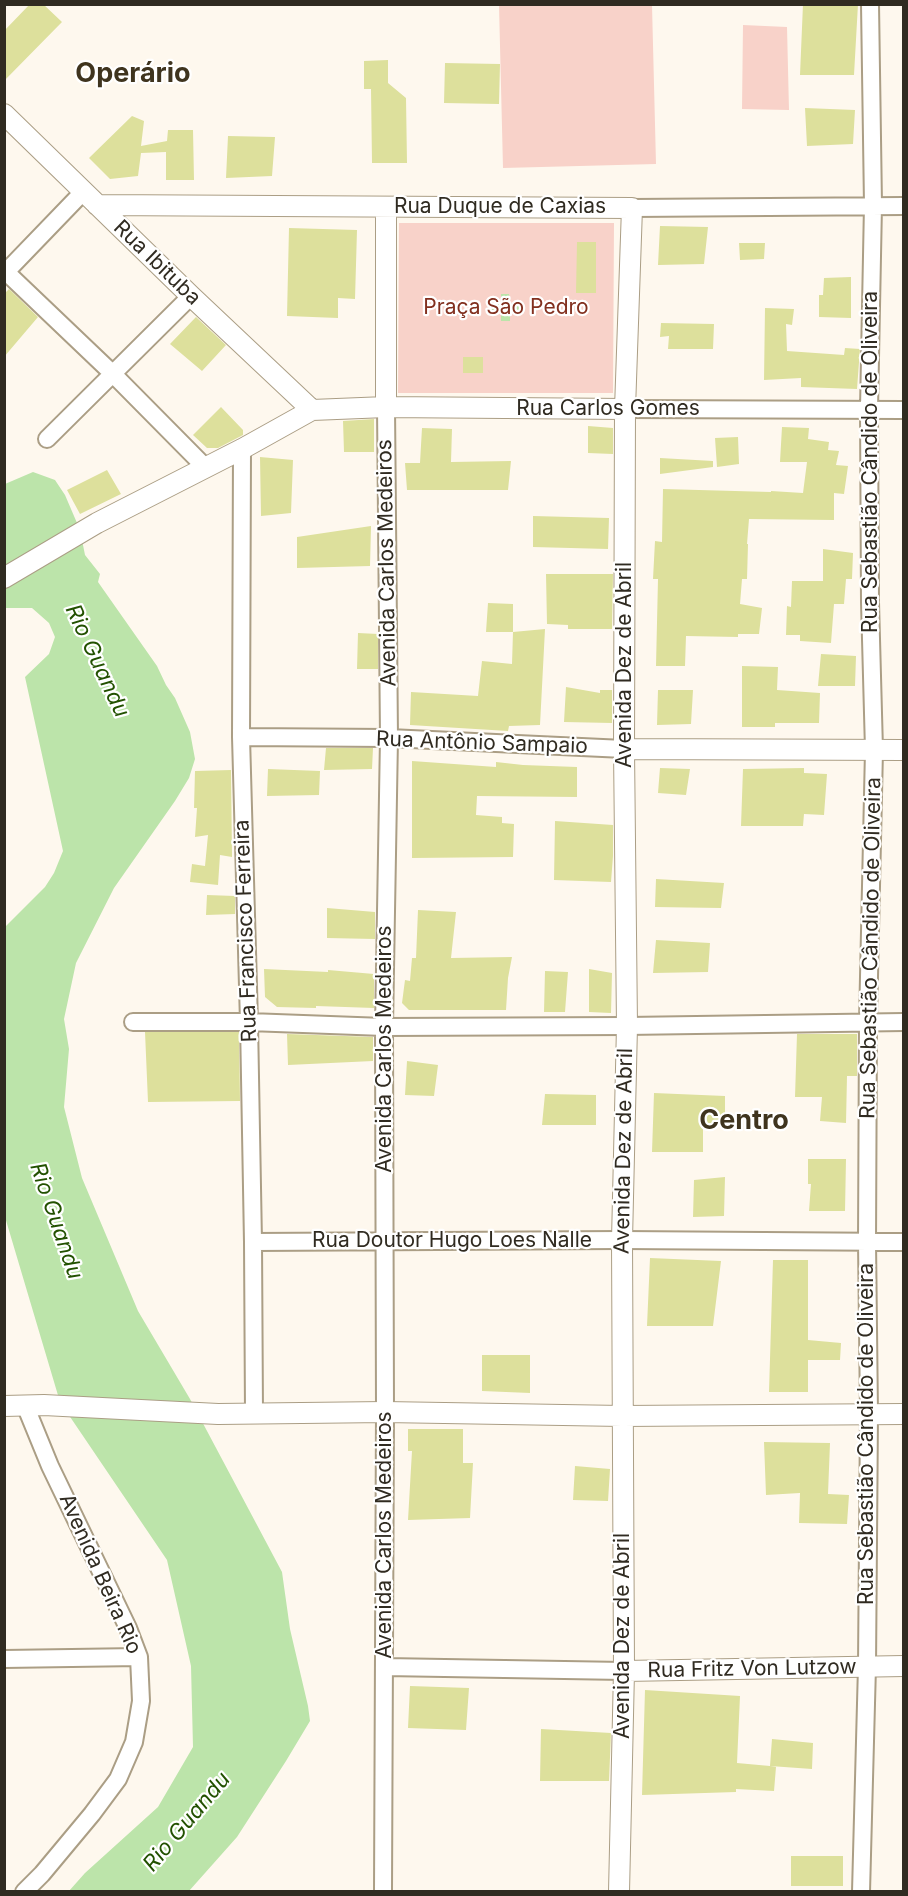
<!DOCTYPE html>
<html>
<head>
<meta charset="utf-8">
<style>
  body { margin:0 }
  #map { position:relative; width:908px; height:1896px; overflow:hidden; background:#fef8ee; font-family:Inter,sans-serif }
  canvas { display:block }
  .frame { position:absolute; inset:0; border:6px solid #302b21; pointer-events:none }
</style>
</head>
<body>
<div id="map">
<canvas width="908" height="1896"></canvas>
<div class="frame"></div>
</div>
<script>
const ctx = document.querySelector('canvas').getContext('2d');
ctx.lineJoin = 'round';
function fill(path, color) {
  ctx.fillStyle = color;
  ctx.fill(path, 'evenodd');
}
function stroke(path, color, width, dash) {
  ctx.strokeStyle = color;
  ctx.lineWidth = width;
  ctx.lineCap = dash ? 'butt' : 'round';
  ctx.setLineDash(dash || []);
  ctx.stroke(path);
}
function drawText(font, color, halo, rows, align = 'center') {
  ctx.font = font + ' Inter,sans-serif';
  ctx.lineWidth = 4.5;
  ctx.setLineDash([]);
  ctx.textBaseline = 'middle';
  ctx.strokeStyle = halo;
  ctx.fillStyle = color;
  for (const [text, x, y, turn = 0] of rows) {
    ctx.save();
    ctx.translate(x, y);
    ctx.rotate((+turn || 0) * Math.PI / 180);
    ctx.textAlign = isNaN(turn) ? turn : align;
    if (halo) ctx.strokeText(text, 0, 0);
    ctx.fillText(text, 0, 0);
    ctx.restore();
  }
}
const green = new Path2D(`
  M 499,5 L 652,5 L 656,164 L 503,168 Z
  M 743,25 L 787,27 L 789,110 L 742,109 Z
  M 399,223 L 614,223 L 613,393 L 398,393 Z`);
const water = new Path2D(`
  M 501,294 L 509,294 L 510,303 L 519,303 L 519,312 L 510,312 L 510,321 L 501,321 L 501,312 L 492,313 L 492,304 L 501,304 Z
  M 33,472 L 55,480 L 65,495 L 80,530 L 85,555 L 100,574 L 98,582 L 157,666 L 166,685 L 175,698 L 190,732 L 195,759 L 189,778 L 175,801 L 114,888 L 76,963 L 64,1019 L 69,1049 L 64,1107 L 82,1178 L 138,1311 L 190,1399 L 282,1572 L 290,1629 L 308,1706 L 310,1721 L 286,1761 L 237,1837 L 189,1891 L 69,1891 L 85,1873 L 158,1807 L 193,1747 L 191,1666 L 167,1560 L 60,1402 L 5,1217 L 5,927 L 45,887 L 54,873 L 63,851 L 25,677 L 49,654 L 55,637 L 49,623 L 32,608 L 5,608 L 5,484 Z`);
const building = new Path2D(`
  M 30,4 L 43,4 L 62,22 L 4,81 L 4,31 Z
  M 803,4 L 858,4 L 854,75 L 800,75 Z
  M 388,60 L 388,83 L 406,98 L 407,163 L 372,163 L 371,89 L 364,89 L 364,61 Z
  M 445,63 L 500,64 L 499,104 L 444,103 Z
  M 805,108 L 855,110 L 853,144 L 807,146 Z
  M 132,116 L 144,121 L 141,146 L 167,141 L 168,130 L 193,130 L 194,180 L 166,180 L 166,152 L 141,153 L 138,176 L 110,179 L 89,158 Z
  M 228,136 L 275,137 L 272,176 L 226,178 Z
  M 660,226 L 708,227 L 704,264 L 658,265 Z
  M 289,228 L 357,230 L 355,299 L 338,298 L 338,318 L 287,316 Z
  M 577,242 L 596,242 L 596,293 L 576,293 Z
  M 739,243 L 765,243 L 764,259 L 740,260 Z
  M 851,277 L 851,318 L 819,317 L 819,295 L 823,295 L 824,278 Z
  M 9,289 L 38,317 L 4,357 L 4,294 Z
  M 765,308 L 794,309 L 792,325 L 786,324 L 787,351 L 844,355 L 845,348 L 860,349 L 857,389 L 801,387 L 801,378 L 764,380 Z
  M 196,317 L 226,345 L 202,371 L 170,344 Z
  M 661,323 L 714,324 L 713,349 L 668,349 L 669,336 L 660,337 Z
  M 463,357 L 483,357 L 483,373 L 463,373 Z
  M 221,407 L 243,430 L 243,435 L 218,448 L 207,448 L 193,435 Z
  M 374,419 L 374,452 L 344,452 L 343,421 Z
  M 588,426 L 613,428 L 613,454 L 588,453 Z
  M 782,427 L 809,428 L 808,439 L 829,442 L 828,450 L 839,451 L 836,465 L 848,466 L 844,494 L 834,493 L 834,520 L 749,519 L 747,544 L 748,544 L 747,579 L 742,579 L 740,604 L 762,608 L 759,634 L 738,634 L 738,637 L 686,636 L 685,666 L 656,666 L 658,579 L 653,579 L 655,541 L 662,542 L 663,489 L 771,492 L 771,491 L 803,493 L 807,462 L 780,462 Z
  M 422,428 L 452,429 L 451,462 L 511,461 L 508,490 L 407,490 L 405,463 L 420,463 Z
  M 738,437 L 739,464 L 717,467 L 715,438 Z
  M 260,457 L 293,460 L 291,513 L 261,516 Z
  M 660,458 L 713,461 L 713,467 L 660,474 Z
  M 107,470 L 121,494 L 80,514 L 67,490 Z
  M 533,516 L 609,518 L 608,549 L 533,547 Z
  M 371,526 L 370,566 L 297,568 L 297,537 Z
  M 823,549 L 853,553 L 852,579 L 846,579 L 844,604 L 834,604 L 831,643 L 800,641 L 800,635 L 786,635 L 787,606 L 791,607 L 792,581 L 823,581 Z
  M 546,574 L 613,574 L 612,629 L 568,629 L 568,625 L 547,624 Z
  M 488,603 L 513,604 L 513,632 L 486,632 Z
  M 545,629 L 540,725 L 509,726 L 508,731 L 410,725 L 411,692 L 478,696 L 482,661 L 512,664 L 513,632 Z
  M 358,633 L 378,634 L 378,669 L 357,669 Z
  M 821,654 L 856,656 L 855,686 L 818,686 Z
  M 742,666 L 778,667 L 777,690 L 820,693 L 819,723 L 775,723 L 775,727 L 742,727 Z
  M 566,687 L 600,693 L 600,690 L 612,690 L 612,723 L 564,722 Z
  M 658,690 L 693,690 L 691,724 L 657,725 Z
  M 326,748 L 373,748 L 372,769 L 324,770 Z
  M 412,761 L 496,767 L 496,762 L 523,765 L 577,767 L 577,797 L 477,796 L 476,815 L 502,817 L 502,823 L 514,824 L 513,857 L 412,858 Z
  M 660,768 L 690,769 L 686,795 L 658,793 Z
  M 804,768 L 804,773 L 827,774 L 824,815 L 804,814 L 803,826 L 741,826 L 743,769 Z
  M 268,769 L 320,771 L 319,795 L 267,796 Z
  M 231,770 L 232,857 L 220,855 L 218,885 L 190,882 L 192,864 L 205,866 L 208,835 L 195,837 L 197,808 L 194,808 L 195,771 Z
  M 555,821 L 613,825 L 613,856 L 611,882 L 554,880 Z
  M 656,879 L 724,883 L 721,908 L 655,907 Z
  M 207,895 L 235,896 L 235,914 L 206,915 Z
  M 327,908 L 375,912 L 375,939 L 327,938 Z
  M 418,910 L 456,912 L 451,958 L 512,957 L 508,978 L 506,1010 L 409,1010 L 402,1003 L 405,980 L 410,981 L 412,958 L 416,958 Z
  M 656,940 L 710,943 L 708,972 L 653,973 Z
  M 264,969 L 328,972 L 328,970 L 374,974 L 374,1008 L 316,1006 L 316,1008 L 277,1007 L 265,997 Z
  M 589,969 L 612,973 L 611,1013 L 589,1012 Z
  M 545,971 L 568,972 L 565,1012 L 544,1012 Z
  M 145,1032 L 239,1032 L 240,1101 L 148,1102 Z
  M 287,1034 L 373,1037 L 373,1061 L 288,1065 Z
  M 797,1034 L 857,1034 L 857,1076 L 847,1076 L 846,1123 L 820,1121 L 822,1097 L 795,1097 Z
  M 407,1061 L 438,1065 L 434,1096 L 405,1095 Z
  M 654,1093 L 725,1096 L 725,1124 L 703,1123 L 703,1152 L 652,1152 Z
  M 545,1094 L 596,1095 L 596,1125 L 542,1125 Z
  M 808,1159 L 846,1159 L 845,1211 L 809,1211 L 811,1184 L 808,1184 Z
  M 725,1177 L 724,1216 L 693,1217 L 694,1180 Z
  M 650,1258 L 721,1261 L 713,1326 L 647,1326 Z
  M 773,1260 L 808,1260 L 808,1340 L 841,1343 L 840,1360 L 808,1360 L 808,1392 L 769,1392 Z
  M 482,1355 L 530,1355 L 530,1393 L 482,1391 Z
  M 408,1429 L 463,1429 L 463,1463 L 473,1463 L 470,1518 L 408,1520 L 412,1451 L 408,1451 Z
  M 764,1442 L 830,1443 L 828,1494 L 849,1495 L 847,1524 L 799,1523 L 800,1493 L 766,1495 Z
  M 575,1466 L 610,1469 L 608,1501 L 573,1500 Z
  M 410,1686 L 469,1688 L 466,1730 L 408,1728 Z
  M 645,1690 L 740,1696 L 737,1763 L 770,1766 L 772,1739 L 813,1743 L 812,1769 L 770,1766 L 776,1767 L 774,1791 L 736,1789 L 736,1792 L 642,1795 Z
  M 541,1729 L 611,1733 L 609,1781 L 540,1781 Z
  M 791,1856 L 843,1856 L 843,1886 L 791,1886 Z`);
const minor = new Path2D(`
  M 632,208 L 904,206
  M 4,270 L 112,373 L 205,467
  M 4,274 L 83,192
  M 625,409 L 904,410
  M 47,439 L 191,296
  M 242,449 L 241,737 L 249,1022 L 253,1242 L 254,1414
  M 241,737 L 389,738 L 624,749
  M 133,1022 L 249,1022 L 384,1027 L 627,1026 L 904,1022
  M 253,1242 L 622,1240 L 904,1242
  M 4,1659 L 139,1657
  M 385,1667 L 624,1671
  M 24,1892 L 42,1874 L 92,1814 L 118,1779 L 134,1742 L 141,1701 L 139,1657 L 128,1628 L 50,1466 L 25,1405
  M 383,1892 L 385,1412 L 384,1027 L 389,738 L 386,407
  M 861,1892 L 867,1666 L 869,1414 L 867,1242 L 868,1022 L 874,750 L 870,602 L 869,409 L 873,205 L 870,4`);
const tertiary = new Path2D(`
  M 4,114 L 191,296 L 312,410
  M 97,205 L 632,208 L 625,409 L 624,749 L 627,1026 L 622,1240 L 624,1671 L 619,1892
  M 386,207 L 386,407
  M 4,578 L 97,523 L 242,449 L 312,410 L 386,407 L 625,409
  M 624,749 L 904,750
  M 4,1406 L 44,1405 L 218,1414 L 385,1412 L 622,1416 L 904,1414
  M 624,1671 L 904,1666`);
const streetNames = [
  ["Rua Duque de Caxias",500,207],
  ["Rua Ibituba",157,263,44],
  ["Rua Carlos Gomes",608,409],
  ["Rua Sebastião Cândido de Oliveira",871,462,-90],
  ["Avenida Carlos Medeiros",387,563,-91],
  ["Avenida Dez de Abril",625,665,-90],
  ["Rua Antônio Sampaio",482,743,2],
  ["Rua Francisco Ferreira",246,931,-92],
  ["Rua Sebastião Cândido de Oliveira",871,948,-89],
  ["Avenida Carlos Medeiros",385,1049,-90],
  ["Avenida Dez de Abril",624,1151,-89],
  ["Rua Doutor Hugo Loes Nalle",452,1241],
  ["Rua Sebastião Cândido de Oliveira",867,1434,-90],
  ["Avenida Carlos Medeiros",385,1535,-90],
  ["Avenida Beira Rio",100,1574,66],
  ["Avenida Dez de Abril",623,1636,-90],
  ["Rua Fritz Von Lutzow",752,1669,-1]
];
const parkNames = [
  ["Praça São Pedro",506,308]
];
const waterNames = [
  ["Rio Guandu",97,661,65],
  ["Rio Guandu",56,1221,71],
  ["Rio Guandu",187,1822,-50]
];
const districtNames = [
  ["Operário",133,74],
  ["Centro",744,1121]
];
fill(green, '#f8d2c9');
fill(water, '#bce4aa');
fill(building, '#dde09c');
stroke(minor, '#ab9e85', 20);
stroke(tertiary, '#ab9e85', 22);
stroke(minor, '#fff', 16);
stroke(tertiary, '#fff', 20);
drawText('21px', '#302b21', '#fff', streetNames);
drawText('21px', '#82301f', '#fff', parkNames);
drawText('italic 22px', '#225100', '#fff', waterNames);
drawText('bold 27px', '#3f341e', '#fff', districtNames);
</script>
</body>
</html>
